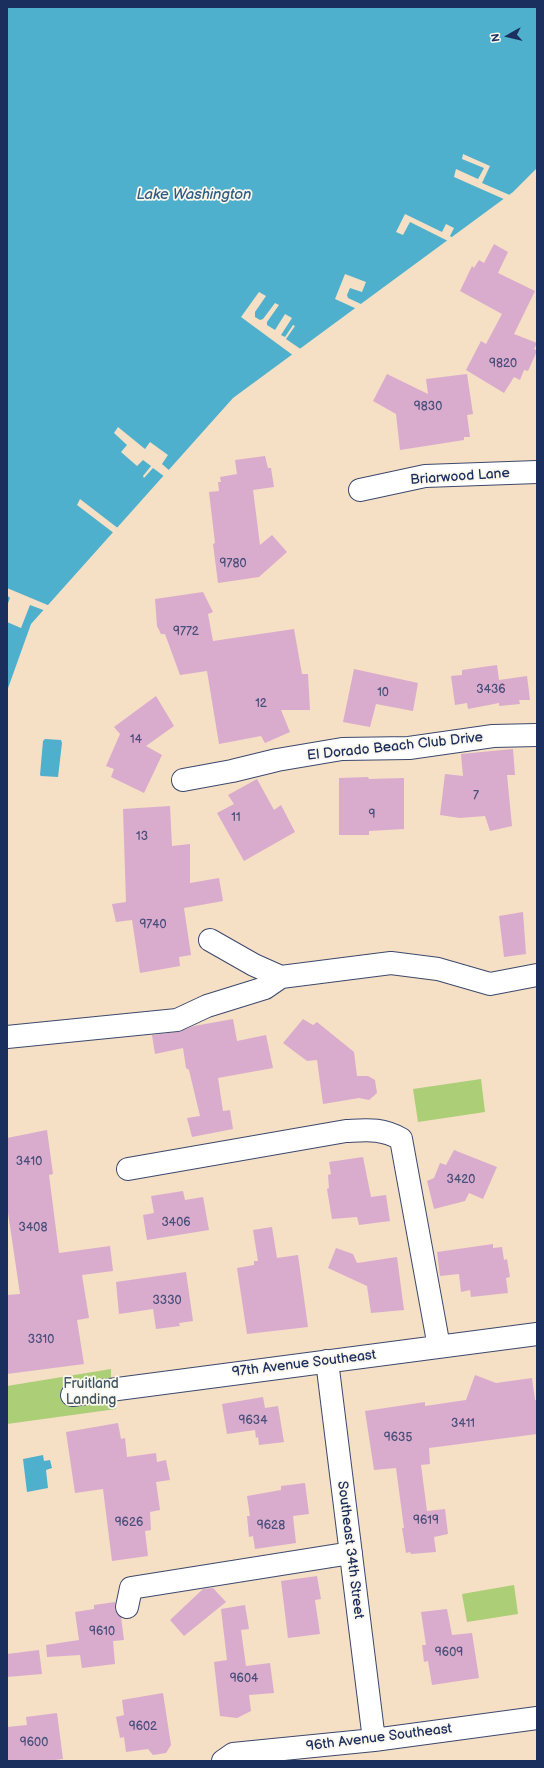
<!DOCTYPE html>
<html>
<head>
<meta charset="utf-8">
<style>
  body { margin:0 }
  #map { position:relative; width:544px; height:1768px; overflow:hidden; background:#f5dfc5; font-family:"Balsamiq Sans",sans-serif }
  canvas { display:block }
  .frame { position:absolute; inset:0; border:8px solid #1b2f5e; pointer-events:none }
  .north { position:absolute; left:488px; top:16px; width:40px; height:40px; -webkit-text-stroke:3px #fbf7ec; paint-order:stroke; rotate:262deg; font-size:11px; font-weight:700; line-height:16px; text-align:center; color:#1b2f5e }
  .north::after { content:''; display:block; margin:auto; width:14px; height:18px; background:#1b2f5e; clip-path:polygon(50% 0,100% 100%,50% 72%,0 100%) }
</style>
</head>
<body>
<div id="map">
<canvas width="544" height="1768"></canvas>
<div class="frame"></div>
<div class="north">N</div>
</div>
<script>
const ctx = document.querySelector('canvas').getContext('2d');
ctx.lineJoin = 'round';
function fill(path, color) {
  ctx.fillStyle = color;
  ctx.fill(path, 'evenodd');
}
function stroke(path, color, width, dash) {
  ctx.strokeStyle = color;
  ctx.lineWidth = width;
  ctx.lineCap = dash ? 'butt' : 'round';
  ctx.setLineDash(dash || []);
  ctx.stroke(path);
}
function drawText(font, color, halo, rows, align = 'center') {
  ctx.font = font + ' "Balsamiq Sans",sans-serif';
  ctx.lineWidth = 3.5;
  ctx.setLineDash([]);
  ctx.textBaseline = 'middle';
  ctx.strokeStyle = halo;
  ctx.fillStyle = color;
  for (const [text, x, y, turn = 0] of rows) {
    ctx.save();
    ctx.translate(x, y);
    ctx.rotate((+turn || 0) * Math.PI / 180);
    ctx.textAlign = isNaN(turn) ? turn : align;
    if (halo) ctx.strokeText(text, 0, 0);
    ctx.fillText(text, 0, 0);
    ctx.restore();
  }
}
const green = new Path2D(`
  M 481,1079 L 485,1112 L 418,1122 L 413,1089 Z
  M 111,1369 L 111,1388 L 116,1409 L 7,1424 L 7,1386 Z
  M 514,1585 L 518,1614 L 467,1622 L 462,1594 Z`);
const water = new Path2D(`
  M 7,7 L 537,7 L 537,168 L 513,192 L 233,398 L 31,624 L 7,691 Z
  M 45,739 L 61,740 L 62,743 L 58,777 L 41,776 L 40,775 L 43,741 Z
  M 43,1455 L 44,1461 L 50,1460 L 52,1468 L 46,1470 L 48,1488 L 27,1492 L 23,1459 Z`);
const pier = new Path2D(`
  M 463,154 L 490,166 L 482,183 L 512,196 L 506,200 L 454,177 L 456,169 L 478,179 L 484,168 L 462,159 Z
  M 405,214 L 442,232 L 446,224 L 454,228 L 450,236 L 454,239 L 450,242 L 410,222 L 403,235 L 396,232 Z
  M 345,274 L 366,282 L 362,292 L 350,288 L 347,295 L 348,298 L 363,305 L 357,309 L 335,299 Z
  M 259,292 L 266,296 L 255,312 L 255,317 L 260,320 L 263,319 L 275,303 L 279,305 L 267,322 L 267,325 L 275,330 L 285,314 L 292,318 L 281,335 L 285,337 L 293,325 L 295,326 L 286,339 L 302,350 L 294,356 L 241,317 Z
  M 118,427 L 145,449 L 150,442 L 168,455 L 162,464 L 170,471 L 165,477 L 153,468 L 144,478 L 143,476 L 151,466 L 143,460 L 137,466 L 121,452 L 127,445 L 114,433 Z
  M 80,499 L 119,529 L 115,534 L 77,505 Z
  M 7,588 L 50,606 L 46,611 L 30,605 L 21,628 L 7,622 L 7,606 L 10,598 L 7,595 Z`);
const building = new Path2D(`
  M 494,244 L 508,252 L 498,273 L 535,291 L 514,334 L 537,343 L 534,349 L 537,351 L 528,371 L 524,370 L 520,380 L 514,377 L 504,393 L 466,370 L 481,341 L 486,344 L 502,314 L 460,291 L 472,266 L 474,268 L 479,260 L 484,263 Z
  M 387,374 L 428,394 L 426,379 L 467,374 L 473,414 L 467,415 L 470,437 L 464,437 L 464,440 L 400,450 L 396,414 L 373,401 Z
  M 265,456 L 268,468 L 271,468 L 274,487 L 253,490 L 260,545 L 272,535 L 287,552 L 259,577 L 218,583 L 213,544 L 215,543 L 209,492 L 219,491 L 218,482 L 221,482 L 220,477 L 237,474 L 235,460 Z
  M 203,592 L 213,612 L 208,614 L 213,641 L 294,629 L 302,674 L 308,674 L 310,710 L 281,710 L 290,732 L 265,743 L 261,736 L 219,744 L 207,671 L 180,675 L 165,634 L 161,634 L 157,626 L 155,599 Z
  M 497,665 L 499,680 L 527,676 L 530,700 L 519,700 L 520,704 L 499,706 L 499,703 L 468,709 L 467,703 L 455,705 L 451,676 L 462,675 L 462,670 Z
  M 354,669 L 418,683 L 413,711 L 376,704 L 370,727 L 343,722 Z
  M 156,696 L 174,726 L 146,746 L 162,755 L 144,793 L 111,777 L 114,769 L 106,766 L 120,734 L 114,727 Z
  M 513,749 L 515,775 L 507,775 L 512,826 L 490,831 L 485,816 L 460,818 L 440,815 L 445,774 L 463,776 L 461,754 Z
  M 368,777 L 369,779 L 404,778 L 404,829 L 369,831 L 369,835 L 339,835 L 339,778 Z
  M 257,779 L 274,810 L 281,805 L 295,832 L 244,861 L 217,813 L 234,804 L 228,795 Z
  M 170,806 L 172,846 L 190,844 L 190,883 L 219,878 L 223,901 L 184,908 L 191,955 L 179,957 L 180,966 L 140,973 L 132,920 L 116,922 L 112,904 L 126,902 L 123,809 Z
  M 523,912 L 526,954 L 504,957 L 499,916 Z
  M 233,1019 L 237,1041 L 266,1035 L 273,1068 L 218,1078 L 223,1111 L 230,1110 L 233,1129 L 192,1137 L 187,1118 L 200,1116 L 189,1070 L 186,1068 L 183,1048 L 155,1054 L 152,1035 L 178,1032 L 194,1026 Z
  M 303,1019 L 313,1025 L 317,1022 L 354,1052 L 357,1076 L 368,1076 L 375,1080 L 377,1093 L 369,1100 L 359,1098 L 323,1104 L 317,1060 L 307,1061 L 283,1043 Z
  M 47,1130 L 53,1174 L 49,1175 L 59,1253 L 110,1246 L 113,1271 L 82,1275 L 89,1318 L 77,1320 L 84,1364 L 7,1374 L 7,1295 L 20,1294 L 7,1206 L 7,1138 Z
  M 454,1150 L 497,1167 L 483,1199 L 469,1193 L 465,1201 L 434,1209 L 427,1181 L 434,1178 L 440,1163 L 446,1165 Z
  M 363,1157 L 371,1197 L 386,1195 L 390,1221 L 359,1225 L 357,1217 L 332,1219 L 327,1189 L 329,1188 L 328,1175 L 331,1174 L 329,1162 Z
  M 183,1191 L 185,1200 L 203,1197 L 209,1230 L 147,1240 L 143,1215 L 154,1213 L 151,1196 Z
  M 272,1227 L 277,1258 L 298,1255 L 308,1327 L 247,1334 L 237,1268 L 254,1265 L 254,1261 L 258,1261 L 253,1230 Z
  M 493,1244 L 493,1248 L 502,1247 L 504,1260 L 507,1259 L 510,1277 L 506,1278 L 508,1293 L 471,1297 L 470,1290 L 461,1292 L 459,1274 L 440,1276 L 437,1252 Z
  M 336,1248 L 353,1254 L 357,1263 L 397,1257 L 404,1310 L 371,1313 L 367,1286 L 328,1268 Z
  M 186,1272 L 193,1321 L 179,1323 L 180,1326 L 156,1329 L 153,1309 L 119,1314 L 116,1282 Z
  M 475,1375 L 496,1383 L 532,1378 L 535,1400 L 537,1400 L 537,1434 L 429,1448 L 430,1464 L 421,1465 L 427,1511 L 445,1509 L 448,1534 L 434,1537 L 436,1552 L 411,1554 L 410,1552 L 406,1553 L 402,1528 L 404,1528 L 396,1468 L 374,1470 L 365,1411 L 425,1402 L 425,1406 L 466,1400 Z
  M 263,1397 L 265,1408 L 278,1406 L 284,1442 L 259,1445 L 258,1437 L 256,1438 L 255,1430 L 227,1434 L 222,1404 Z
  M 118,1423 L 121,1439 L 125,1438 L 127,1457 L 156,1453 L 157,1462 L 166,1460 L 170,1480 L 156,1482 L 160,1510 L 150,1512 L 151,1530 L 145,1531 L 148,1556 L 112,1561 L 103,1489 L 75,1493 L 66,1432 Z
  M 305,1483 L 309,1514 L 293,1516 L 296,1543 L 255,1549 L 253,1536 L 249,1537 L 247,1516 L 250,1516 L 247,1496 L 281,1490 L 281,1486 Z
  M 317,1576 L 321,1599 L 315,1600 L 320,1634 L 288,1638 L 281,1581 Z
  M 213,1588 L 226,1602 L 184,1636 L 170,1620 L 203,1589 Z
  M 115,1602 L 115,1611 L 121,1617 L 124,1640 L 113,1641 L 115,1664 L 82,1668 L 80,1655 L 47,1657 L 46,1645 L 79,1640 L 75,1612 L 94,1609 L 94,1605 Z
  M 245,1605 L 249,1629 L 241,1630 L 246,1666 L 270,1663 L 274,1693 L 249,1695 L 251,1711 L 237,1718 L 220,1716 L 214,1662 L 227,1660 L 221,1609 Z
  M 447,1609 L 452,1635 L 472,1633 L 479,1678 L 432,1685 L 428,1661 L 424,1662 L 422,1645 L 426,1645 L 421,1612 Z
  M 39,1650 L 42,1674 L 7,1677 L 7,1654 Z
  M 163,1693 L 171,1745 L 166,1753 L 153,1755 L 148,1749 L 126,1752 L 124,1737 L 120,1738 L 116,1717 L 124,1715 L 122,1700 Z
  M 57,1713 L 63,1759 L 46,1761 L 7,1761 L 7,1727 L 27,1725 L 26,1717 Z`);
const minor = new Path2D(`
  M 360,490 L 425,476 L 537,472
  M 183,780 L 232,771 L 277,760 L 342,749 L 409,748 L 493,736 L 537,735
  M 210,940 L 254,965 L 281,977 L 391,963 L 438,969 L 490,984 L 537,975
  M 7,1037 L 177,1020 L 207,1006 L 265,988 L 281,977
  M 128,1169 L 346,1131 C 368,1130 381,1128 401,1139 L 439,1347
  M 327,1361 L 374,1740
  M 72,1395 L 537,1334
  M 127,1607 L 131,1588 L 351,1553
  M 223,1761 L 233,1754 L 374,1740 L 537,1718`);
const numberNames = [
  ["9820",503,364],
  ["9830",428,407],
  ["9780",233,564],
  ["9772",186,632],
  ["3436",491,690],
  ["10",383,693],
  ["12",261,704],
  ["14",136,740],
  ["7",476,796],
  ["9",372,815],
  ["11",236,818],
  ["13",142,837],
  ["9740",153,925],
  ["3410",29,1162],
  ["3420",461,1180],
  ["3406",176,1223],
  ["3408",33,1228],
  ["3330",167,1301],
  ["3310",41,1340],
  ["9634",253,1421],
  ["3411",463,1424],
  ["9635",398,1438],
  ["9619",426,1521],
  ["9626",129,1523],
  ["9628",271,1526],
  ["9610",102,1632],
  ["9609",449,1653],
  ["9604",244,1679],
  ["9602",143,1727],
  ["9600",34,1743]
];
const streetNames = [
  ["Briarwood Lane",460,477,-4],
  ["El Dorado Beach Club Drive",395,747,-6],
  ["97th Avenue Southeast",304,1364,-7],
  ["Southeast 34th Street",350,1550,83],
  ["96th Avenue Southeast",379,1738,-7]
];
const parkNames = [
  ["Fruitland",91,1384],
  ["Landing",91,1400]
];
const waterNames = [
  ["Lake Washington",194,195]
];
fill(green, '#acce76');
fill(water, '#4eb0cd');
fill(pier, '#f5dfc5');
fill(building, '#d9accd');
stroke(minor, '#3c496d', 24);
stroke(minor, '#fff', 22);
drawText('12px', '#4a4e7a', null, numberNames);
drawText('14px', '#1b2f5e', '#fbf7ec', streetNames);
drawText('14px', '#3f5764', '#fbf7ec', parkNames);
drawText('italic 15px', '#2d5c85', '#fbf7ec', waterNames);
</script>
</body>
</html>
